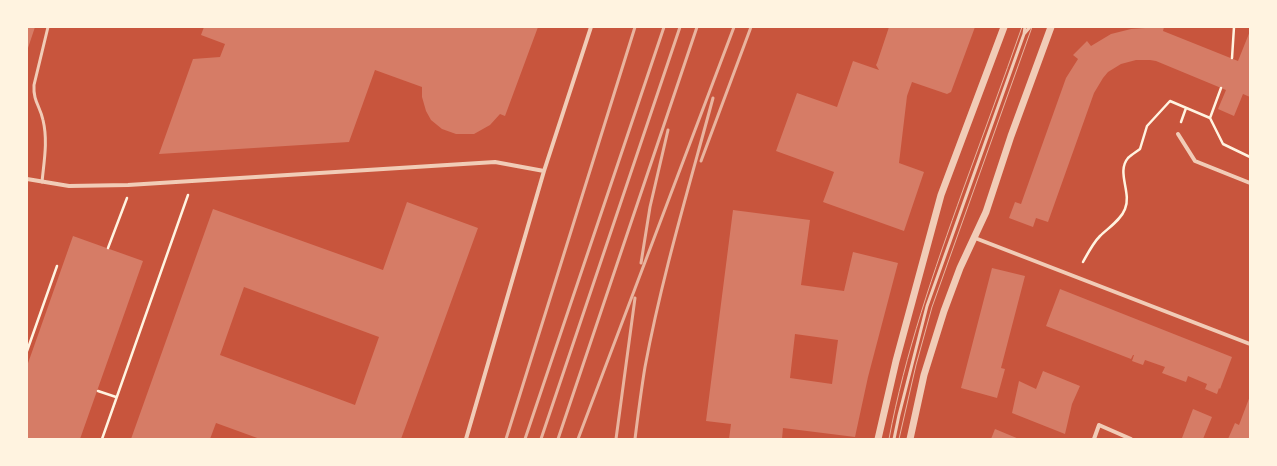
<!DOCTYPE html>
<html>
<head>
<meta charset="utf-8">
<style>
  body { margin:0 }
  #map { position:relative; width:1277px; height:466px; overflow:hidden; background:#c8553d; font-family:"Roboto Condensed",sans-serif }
  canvas { display:block }
  .frame { position:absolute; inset:0; border:28px solid #fff3e0; pointer-events:none }
</style>
</head>
<body>
<div id="map">
<canvas width="1277" height="466"></canvas>
<div class="frame"></div>
</div>
<script>
const ctx = document.querySelector('canvas').getContext('2d');
ctx.lineJoin = 'round';
function fill(path, color) {
  ctx.fillStyle = color;
  ctx.fill(path, 'evenodd');
}
function stroke(path, color, width, dash) {
  ctx.strokeStyle = color;
  ctx.lineWidth = width;
  ctx.lineCap = dash ? 'butt' : 'round';
  ctx.setLineDash(dash || []);
  ctx.stroke(path);
}
const building = new Path2D(`
  M 27,27 L 35,27 L 27,51 Z
  M 204,27 L 538,27 L 505,116 L 500,114 L 490,125 L 474,134 L 456,134 L 442,129 L 431,120 L 426,111 L 422,97 L 422,87 L 375,70 L 349,142 L 159,154 L 193,59 L 220,57 L 225,44 L 201,35 Z
  M 889,27 L 975,27 L 951,92 L 947,94 L 912,82 L 907,96 L 899,163 L 924,172 L 904,231 L 823,202 L 834,172 L 776,151 L 797,93 L 837,107 L 853,61 L 879,70 L 876,65 L 877,63 Z
  M 1145,27 L 1164,27 L 1163,31 L 1238,61 L 1250,31 L 1250,97 L 1243,94 L 1234,116 L 1218,109 L 1226,90 L 1156,61 L 1150,60 L 1136,60 L 1121,64 L 1108,72 L 1103,78 L 1094,93 L 1048,222 L 1036,218 L 1033,227 L 1009,218 L 1015,202 L 1021,204 L 1066,78 L 1078,59 L 1073,55 L 1087,41 L 1091,46 L 1111,34 L 1131,29 L 1145,28 Z
  M 407,202 L 478,228 L 401,439 L 260,439 L 216,423 L 210,439 L 131,439 L 213,209 L 383,270 ZM 244,287 L 379,337 L 355,405 L 220,355 Z
  M 733,210 L 810,220 L 801,285 L 844,291 L 853,252 L 898,263 L 868,377 L 855,437 L 783,428 L 782,439 L 729,439 L 731,424 L 706,421 ZM 795,334 L 838,340 L 832,384 L 790,378 Z
  M 73,236 L 143,261 L 80,439 L 27,439 L 27,366 Z
  M 992,268 L 1025,276 L 1001,368 L 1005,369 L 997,398 L 961,388 Z
  M 1060,289 L 1232,357 L 1220,389 L 1219,388 L 1217,394 L 1205,389 L 1207,384 L 1188,376 L 1186,382 L 1162,373 L 1165,367 L 1145,360 L 1143,365 L 1132,361 L 1134,355 L 1133,355 L 1131,359 L 1046,326 Z
  M 1043,371 L 1080,386 L 1072,404 L 1065,434 L 1012,413 L 1019,381 L 1036,389 Z
  M 1250,396 L 1250,439 L 1228,439 L 1235,423 L 1239,425 Z
  M 1193,409 L 1212,417 L 1203,439 L 1185,439 L 1182,438 Z
  M 995,429 L 1019,439 L 991,439 Z`);
const path = new Path2D(`
  M 1232,58 L 1234,27
  M 1210,118 L 1223,144 L 1250,157
  M 1181,122 L 1186,108
  M 108,248 L 127,198
  M 1083,262 C 1088,253 1093,243 1100,236 C 1108,228 1121,220 1125,209 C 1132,193 1116,172 1128,158 C 1131,155 1136,152 1140,149 L 1147,126 L 1170,101 L 1210,118 L 1221,88
  M 27,351 L 57,266
  M 98,391 L 116,397
  M 102,439 L 188,195`);
const service = new Path2D(`
  M 1024,34 L 1030,27
  M 42,182 C 44,161 48,141 43,120 C 40,106 33,101 34,85 L 48,27
  M 894,439 L 899,415 L 927,306 L 1024,34 L 1025,27`);
const minor = new Path2D(`
  M 1178,134 L 1195,161 L 1250,183
  M 27,179 L 69,186 L 128,185 L 495,162 L 544,171
  M 975,238 L 1250,344
  M 466,439 L 544,171 L 591,27
  M 1094,439 L 1099,425 L 1131,439`);
const tertiary = new Path2D(`
  M 878,439 L 896,361 L 941,195 L 1004,27
  M 910,439 L 924,375 L 944,311 L 960,268 L 986,212 L 1011,136 L 1051,27`);
const tram = new Path2D(`
  M 889,439 C 905,353 934,271 963,190 C 983,135 1003,81 1022,27
  M 899,439 L 916,365 L 932,307 L 1032,27`);
const rail = new Path2D(`
  M 701,161 L 751,27
  M 641,263 L 650,207 L 668,130
  M 506,439 L 635,27
  M 525,439 L 664,27
  M 541,439 L 680,27
  M 558,439 L 697,27
  M 578,439 L 734,27
  M 616,439 L 635,298
  M 635,439 C 638,415 641,391 645,367 C 662,276 689,187 713,98`);
fill(building, '#d67c66');
stroke(path, '#fff3e0', 2.5);
stroke(service, '#f1ccb7', 3);
stroke(minor, '#f1ccb7', 4);
stroke(tertiary, '#f1ccb7', 7);
stroke(tram, '#e9b49f', 1);
stroke(rail, '#e9b49f', 3);
</script>
</body>
</html>
